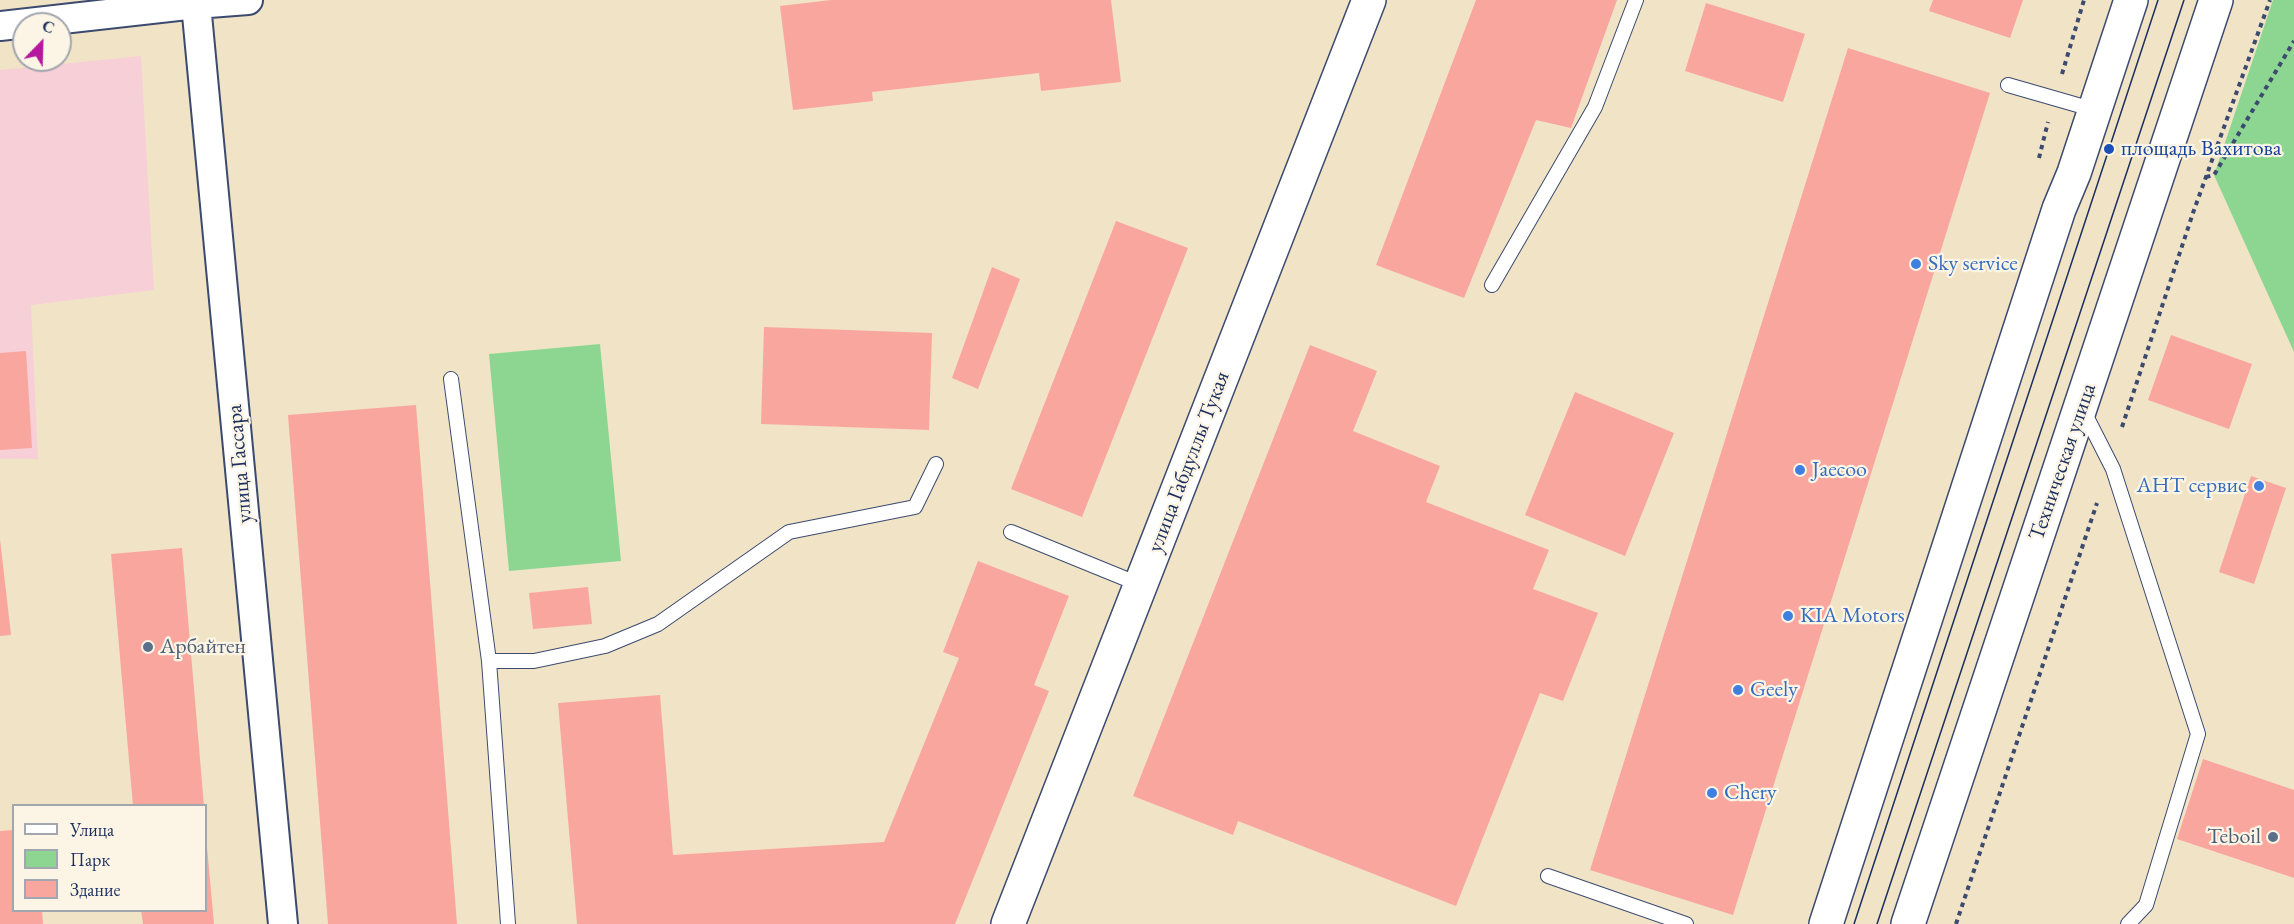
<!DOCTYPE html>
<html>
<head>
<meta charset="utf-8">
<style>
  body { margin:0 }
  #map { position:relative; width:2294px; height:924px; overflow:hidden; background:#f1e4c6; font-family:"EB Garamond",serif }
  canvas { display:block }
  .legend { position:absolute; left:12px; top:804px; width:195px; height:108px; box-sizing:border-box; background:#fcf5e5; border:2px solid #a2a6af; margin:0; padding:8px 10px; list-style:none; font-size:18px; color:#1b2f5e }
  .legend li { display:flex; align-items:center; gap:12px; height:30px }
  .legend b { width:30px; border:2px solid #a2a6af }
  .north { position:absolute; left:12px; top:12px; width:60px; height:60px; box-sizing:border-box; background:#fcf5e5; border:2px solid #a2a6af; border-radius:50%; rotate:23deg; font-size:16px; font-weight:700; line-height:24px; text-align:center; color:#1b2f5e }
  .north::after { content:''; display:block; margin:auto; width:21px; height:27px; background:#b5179e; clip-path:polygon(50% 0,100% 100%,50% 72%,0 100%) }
</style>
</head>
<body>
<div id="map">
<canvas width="2294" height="924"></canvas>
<ul class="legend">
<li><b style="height:8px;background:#fff"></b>Улица</li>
<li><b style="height:16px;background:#8dd692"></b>Парк</li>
<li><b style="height:16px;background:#f9a69e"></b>Здание</li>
</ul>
<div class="north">С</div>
</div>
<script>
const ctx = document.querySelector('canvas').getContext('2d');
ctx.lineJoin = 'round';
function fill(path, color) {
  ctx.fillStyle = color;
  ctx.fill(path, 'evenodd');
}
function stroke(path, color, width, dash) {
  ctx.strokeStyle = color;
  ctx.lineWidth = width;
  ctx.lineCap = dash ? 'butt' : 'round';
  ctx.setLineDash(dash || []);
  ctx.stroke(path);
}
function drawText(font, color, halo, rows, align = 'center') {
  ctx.font = font + ' "EB Garamond",serif';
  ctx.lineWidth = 4.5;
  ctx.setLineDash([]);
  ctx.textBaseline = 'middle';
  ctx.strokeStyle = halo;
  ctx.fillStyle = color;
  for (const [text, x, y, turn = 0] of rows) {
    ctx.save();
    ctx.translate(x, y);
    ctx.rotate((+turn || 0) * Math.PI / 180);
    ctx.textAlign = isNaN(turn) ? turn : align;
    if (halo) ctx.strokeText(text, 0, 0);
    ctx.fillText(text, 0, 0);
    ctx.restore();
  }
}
const built = new Path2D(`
  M 141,56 L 154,290 L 31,305 L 38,459 L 0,459 L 0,70 Z`);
const green = new Path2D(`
  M 2273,0 L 2294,0 L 2294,352 L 2214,175 Z
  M 600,344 L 621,561 L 509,571 L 489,354 Z`);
const building = new Path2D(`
  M 831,0 L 1111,0 L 1121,82 L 1041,91 L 1039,73 L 872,92 L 873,101 L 793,110 L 780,6 Z
  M 1476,0 L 1617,0 L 1571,128 L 1536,120 L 1464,298 L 1376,265 Z
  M 1933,0 L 2023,0 L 2010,38 L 1929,11 Z
  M 1706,3 L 1805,34 L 1783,102 L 1685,71 Z
  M 1848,48 L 1990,93 L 1733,915 L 1590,870 Z
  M 1116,221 L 1188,248 L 1082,517 L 1011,489 Z
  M 992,267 L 1020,279 L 978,389 L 952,378 Z
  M 764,327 L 932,333 L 929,430 L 761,424 Z
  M 2171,335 L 2252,364 L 2229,429 L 2148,400 Z
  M 1310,345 L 1377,371 L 1353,431 L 1440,466 L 1426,502 L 1549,550 L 1533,589 L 1598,613 L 1563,701 L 1540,693 L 1456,906 L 1238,821 L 1233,835 L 1133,796 Z
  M 26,351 L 32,448 L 0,450 L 0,353 Z
  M 1575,392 L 1674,433 L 1625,556 L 1525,515 Z
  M 416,405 L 457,924 L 328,924 L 288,415 Z
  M 2251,476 L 2286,488 L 2254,584 L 2219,572 Z
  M 0,539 L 11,635 L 0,636 Z
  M 182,548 L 204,806 L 133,806 L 111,554 Z
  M 978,561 L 1069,596 L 1034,685 L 1049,691 L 955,924 L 577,924 L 558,703 L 660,695 L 673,855 L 884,842 L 959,658 L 943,652 Z
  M 588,587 L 592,624 L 533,629 L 529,593 Z
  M 2203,759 L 2294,790 L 2294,878 L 2177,839 Z
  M 14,830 L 14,910 L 42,910 L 43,924 L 0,924 L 0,831 Z
  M 206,847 L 207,847 L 214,924 L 143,924 L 141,910 L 206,910 Z`);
const path = new Path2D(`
  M 2062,74 L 2084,0
  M 2039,158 L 2048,122
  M 2206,177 L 2214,175 L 2294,41
  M 2122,427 L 2194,210 L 2270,0
  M 1956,924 L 2097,503`);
const lane = new Path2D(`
  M 2008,85 L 2095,110
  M 1492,285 L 1595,107 L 1636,0
  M 451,379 L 489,661 L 508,924
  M 2083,410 L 2113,469 L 2198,734 L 2146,905 L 2128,924
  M 1011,532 L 1141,585
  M 489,661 L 534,661 L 605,646 L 658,624 L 789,532 L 915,507 L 936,464
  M 1548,876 L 1686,924`);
const street = new Path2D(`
  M 196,4 L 283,924
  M 0,26 L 196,4 L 248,0`);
const secondary = new Path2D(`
  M 1008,924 L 1369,0
  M 1826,924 L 2059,209 L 2074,173 L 2131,0
  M 1908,924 L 2216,0`);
const tram = new Path2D(`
  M 1854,924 L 2158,0
  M 1877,924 L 2184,0`);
const markers = [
  [2109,149,6,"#1a4fb4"],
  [1916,264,6,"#3f7fe0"],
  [1800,470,6,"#3f7fe0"],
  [2259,486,6,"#3f7fe0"],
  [1788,616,6,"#3f7fe0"],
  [148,647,6,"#5c6f8a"],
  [1738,690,6,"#3f7fe0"],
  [1712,793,6,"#3f7fe0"],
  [2273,837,6,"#5c6f8a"]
];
const transitNames = [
  ["площадь Вахитова",2121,149]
];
const shopNames = [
  ["Sky service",1928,264],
  ["Jaecoo",1812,470],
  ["АНТ сервис",2247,486,"right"],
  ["KIA Motors",1800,616],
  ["Geely",1750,690],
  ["Chery",1724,793]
];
const streetNames = [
  ["улица Габдуллы Тукая",1189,462,-69],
  ["Техническая улица",2063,462,-71],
  ["улица Гассара",240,464,-95]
];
const serviceNames = [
  ["Арбайтен",160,647],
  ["Teboil",2261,837,"right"]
];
fill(built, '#f6cfd7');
fill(green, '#8dd692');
fill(building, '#f9a69e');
stroke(lane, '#3b4a6e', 16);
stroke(street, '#3b4a6e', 32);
stroke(secondary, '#3b4a6e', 36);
stroke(path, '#3b4a6e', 4, [4.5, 4.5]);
stroke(lane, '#fff', 14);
stroke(street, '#fff', 28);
stroke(secondary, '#fff', 33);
stroke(tram, '#1b2f5e', 1.5);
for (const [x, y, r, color] of markers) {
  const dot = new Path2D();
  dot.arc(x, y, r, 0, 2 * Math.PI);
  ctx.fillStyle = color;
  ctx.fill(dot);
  stroke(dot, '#fcf5e5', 2);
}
drawText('22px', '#164399', '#fcf5e5', transitNames, 'left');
drawText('22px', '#366cbe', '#fcf5e5', shopNames, 'left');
drawText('22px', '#1b2f5e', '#fcf5e5', streetNames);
drawText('22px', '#4e5e75', '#fcf5e5', serviceNames, 'left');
</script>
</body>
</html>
